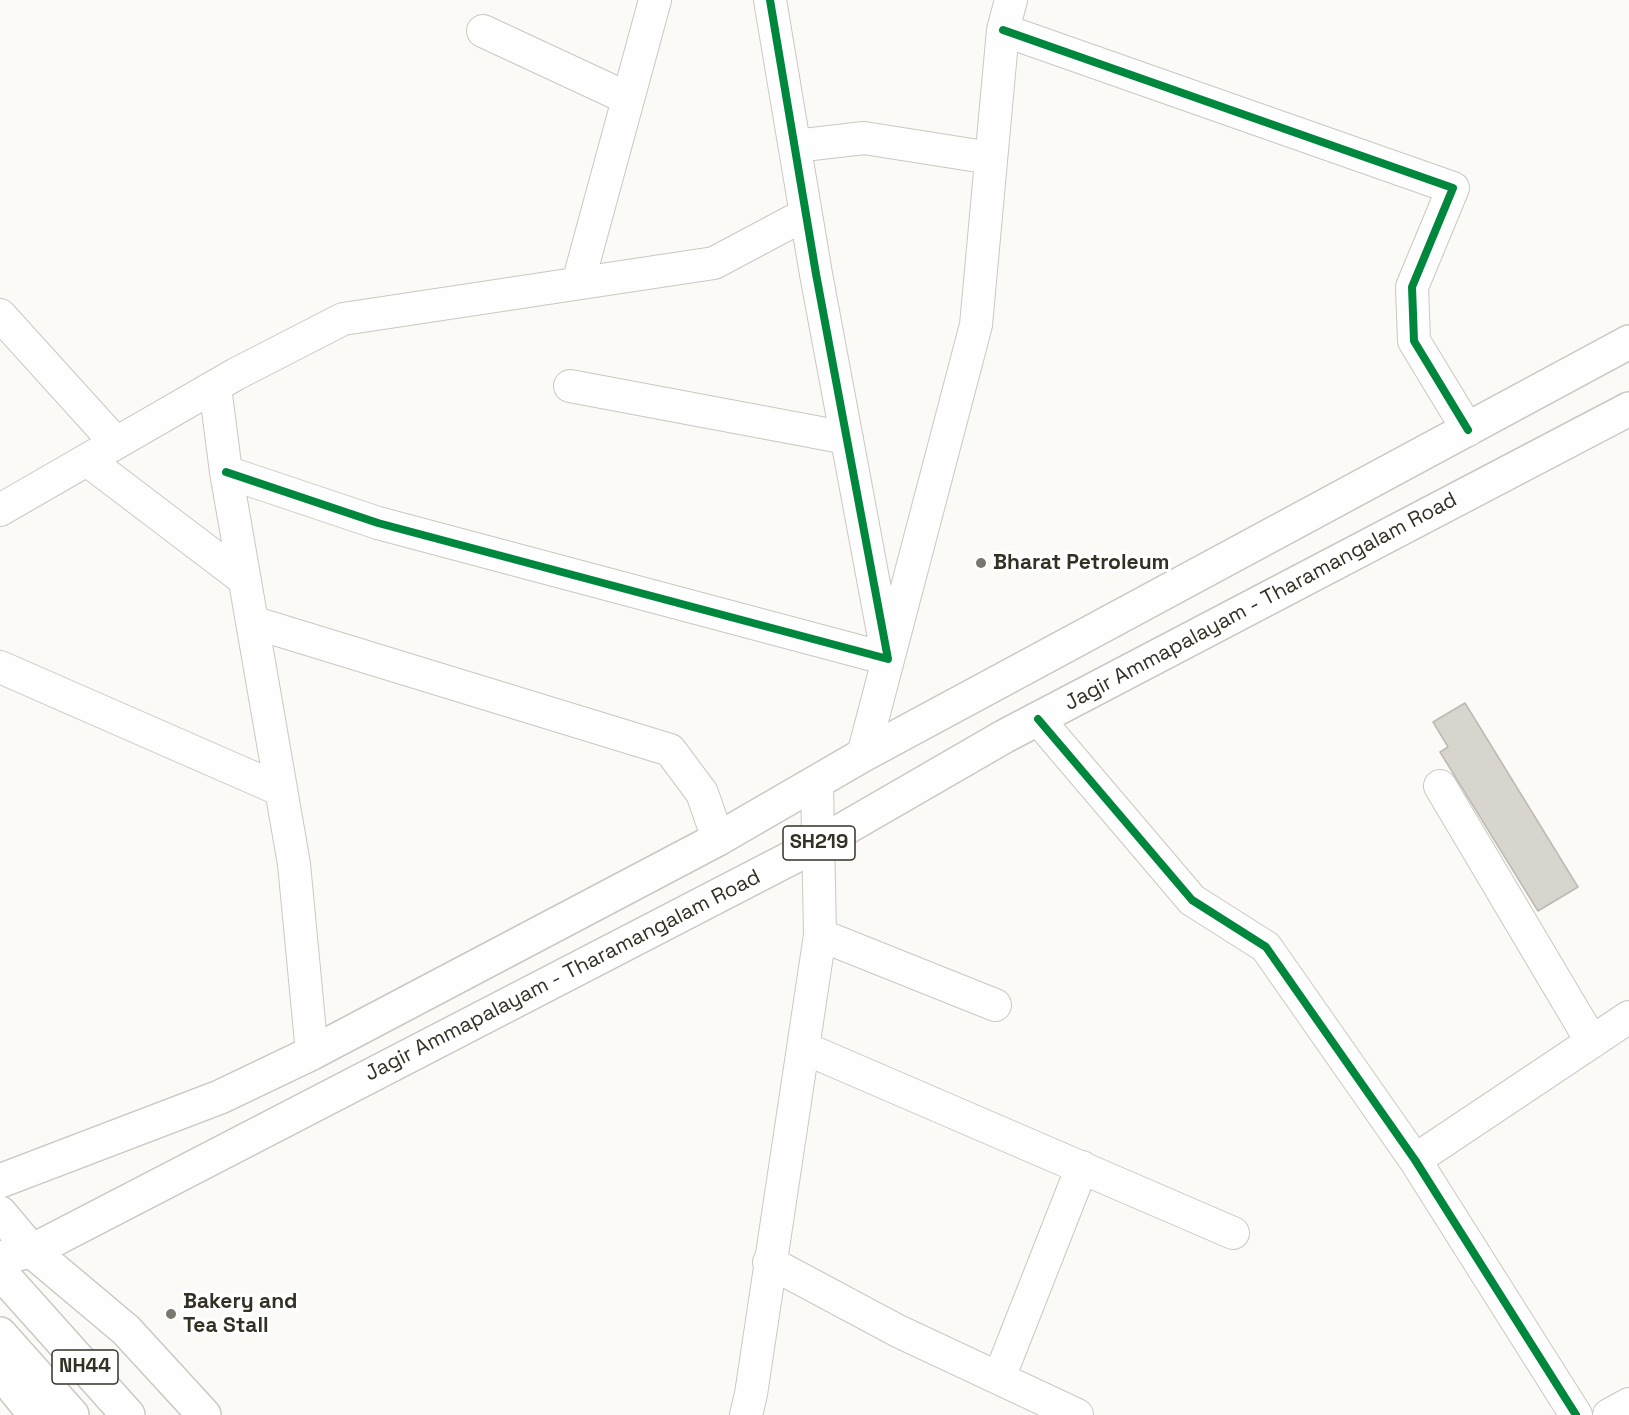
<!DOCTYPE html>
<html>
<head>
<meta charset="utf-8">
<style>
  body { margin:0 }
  canvas { display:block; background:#fbfaf7 }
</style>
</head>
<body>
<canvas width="1629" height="1415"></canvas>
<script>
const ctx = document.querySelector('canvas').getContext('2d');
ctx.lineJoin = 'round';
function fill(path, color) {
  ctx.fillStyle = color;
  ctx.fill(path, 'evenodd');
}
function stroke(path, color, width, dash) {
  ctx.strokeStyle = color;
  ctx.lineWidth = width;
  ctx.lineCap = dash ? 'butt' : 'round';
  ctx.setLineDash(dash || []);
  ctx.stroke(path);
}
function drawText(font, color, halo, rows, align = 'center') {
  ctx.font = font + ' "Space Grotesk",sans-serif';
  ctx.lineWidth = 6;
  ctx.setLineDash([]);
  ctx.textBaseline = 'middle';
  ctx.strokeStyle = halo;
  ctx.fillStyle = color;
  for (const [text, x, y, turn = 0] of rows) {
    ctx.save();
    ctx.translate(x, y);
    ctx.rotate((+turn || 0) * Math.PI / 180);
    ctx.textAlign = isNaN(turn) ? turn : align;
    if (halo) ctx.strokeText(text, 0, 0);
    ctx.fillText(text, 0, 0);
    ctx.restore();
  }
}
const building = new Path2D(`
  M 1465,703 L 1578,887 L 1538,911 L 1440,752 L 1448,747 L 1433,722 Z`);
const minor = new Path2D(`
  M 1003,30 L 1453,188 L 1412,287 L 1414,341 L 1468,430
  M 483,31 L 627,98
  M 795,146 L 864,138 L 991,158
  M 578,283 L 655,0
  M 0,315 L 116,443
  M 570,386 L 847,438
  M 215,387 L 226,472 L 294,864 L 312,1053
  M 87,460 L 245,580
  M 226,472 L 378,523 L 888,659 L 816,274 L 770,0
  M 0,510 L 236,374 L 343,319 L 714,263 L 806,214
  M 252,622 L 670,750 L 702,793 L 718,839
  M 0,667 L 281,790
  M 1038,719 L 1192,900 L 1266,947 L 1415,1160 L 1576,1415
  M 863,755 L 976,325 L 1003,30 L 1011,0
  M 1440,786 L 1592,1042
  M 820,935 L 995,1005
  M 804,1048 L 1233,1233
  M 1415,1160 L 1629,1017
  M 769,1262 L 898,1331 L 1077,1415
  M 999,1378 L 1082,1167
  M 746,1415 L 751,1394 L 820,935 L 817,782
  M 1609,1415 L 1629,1404`);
const tertiary = new Path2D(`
  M 0,1213 L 32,1251 L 126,1330 L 204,1415
  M 0,1371 L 35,1415`);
const primary = new Path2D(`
  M 0,1181 L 220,1097 L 312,1053 L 718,839 L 863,755 L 1629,342
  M 0,1258 L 32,1251 L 818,844 L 1005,736 L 1629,409`);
const trunk = new Path2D(`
  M 0,1272 L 128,1415
  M 0,1334 L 72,1415`);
const cycleway = new Path2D(`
  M 1003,30 L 1453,188 L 1412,287 L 1414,341 L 1468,430
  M 226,472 L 378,523 L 888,659 L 816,274 L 770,0
  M 1038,719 L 1192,900 L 1266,947 L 1415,1160 L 1576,1415`);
const markers = [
  [981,563,6,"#7a776e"],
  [171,1314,6,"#7a776e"]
];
const shields = [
  [819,843,72],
  [85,1367,66]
];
const shieldNames = [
  ["SH219",819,843],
  ["NH44",85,1367]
];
const poiNames = [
  ["Bharat Petroleum",993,563],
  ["Bakery and",183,1302],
  ["Tea Stall",183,1326]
];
const streetNames = [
  ["Jagir Ammapalayam - Tharamangalam Road",1261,602,-28],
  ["Jagir Ammapalayam - Tharamangalam Road",563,976,-27]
];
fill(building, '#d7d5cd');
stroke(building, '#bcbab3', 1.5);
stroke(minor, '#cac8c1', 34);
stroke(tertiary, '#cac8c1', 36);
stroke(primary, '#cac8c1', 36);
stroke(trunk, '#cac8c1', 36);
stroke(minor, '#fefefe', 32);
stroke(tertiary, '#fefefe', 33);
stroke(primary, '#fefefe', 33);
stroke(trunk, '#fefefe', 33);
stroke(cycleway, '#00873e', 8);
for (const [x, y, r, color] of markers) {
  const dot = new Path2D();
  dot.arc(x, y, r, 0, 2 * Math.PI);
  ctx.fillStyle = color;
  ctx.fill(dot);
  stroke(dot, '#fff', 2);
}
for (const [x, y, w] of shields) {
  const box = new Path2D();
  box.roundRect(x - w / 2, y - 17, w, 34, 4.5);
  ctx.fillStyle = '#fff';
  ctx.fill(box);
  stroke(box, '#353024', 1.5);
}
drawText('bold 20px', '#353024', null, shieldNames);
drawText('bold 21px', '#353024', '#fff', poiNames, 'left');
drawText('21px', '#353024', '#fff', streetNames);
</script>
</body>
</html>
